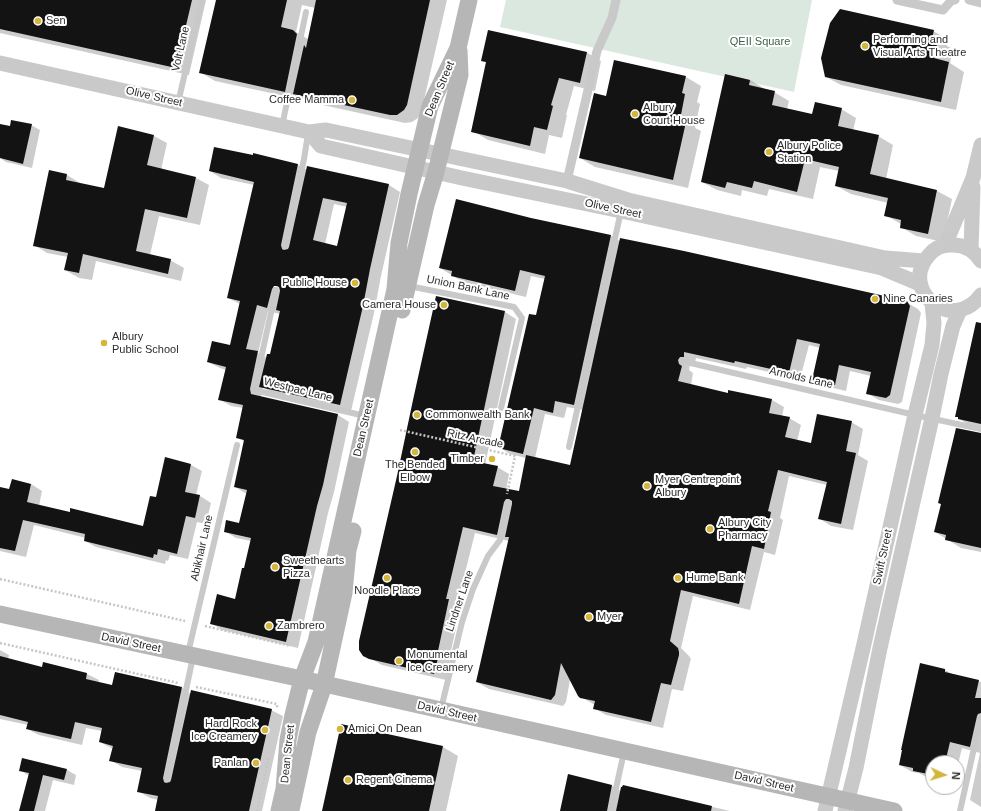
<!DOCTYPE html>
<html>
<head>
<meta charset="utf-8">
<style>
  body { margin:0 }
  #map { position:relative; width:981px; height:811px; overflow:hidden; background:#fff; font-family:Arial,sans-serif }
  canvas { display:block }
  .north { position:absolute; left:925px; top:755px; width:40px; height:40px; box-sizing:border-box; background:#fff; border:1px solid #ababab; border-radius:50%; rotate:94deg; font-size:11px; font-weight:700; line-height:16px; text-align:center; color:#2c2c2c }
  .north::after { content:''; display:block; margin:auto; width:14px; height:18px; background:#d4b63c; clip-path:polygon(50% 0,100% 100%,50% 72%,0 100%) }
</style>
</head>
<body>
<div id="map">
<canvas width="981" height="811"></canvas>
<div class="north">N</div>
</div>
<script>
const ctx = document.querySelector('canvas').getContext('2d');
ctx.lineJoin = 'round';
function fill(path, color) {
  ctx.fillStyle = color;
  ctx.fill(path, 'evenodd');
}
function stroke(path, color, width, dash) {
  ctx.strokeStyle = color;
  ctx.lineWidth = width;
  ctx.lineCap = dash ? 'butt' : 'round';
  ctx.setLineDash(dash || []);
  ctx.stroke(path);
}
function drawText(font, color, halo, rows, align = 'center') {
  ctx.font = font + ' Arial,sans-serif';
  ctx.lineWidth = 4;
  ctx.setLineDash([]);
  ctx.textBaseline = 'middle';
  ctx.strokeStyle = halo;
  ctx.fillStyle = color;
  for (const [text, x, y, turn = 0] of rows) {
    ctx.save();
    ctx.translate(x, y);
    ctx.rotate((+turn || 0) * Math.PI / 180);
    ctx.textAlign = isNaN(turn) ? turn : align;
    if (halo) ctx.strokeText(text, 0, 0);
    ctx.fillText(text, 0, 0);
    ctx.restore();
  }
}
const green = new Path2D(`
  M 506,0 L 812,0 L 794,92 L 500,27 Z`);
const shadow = new Path2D(`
  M 0,0 L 206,0 L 189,75 L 0,33 Z
  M 217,0 L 447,0 L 421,113 L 418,118 L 412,122 L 405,123 L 309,102 L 299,96 L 299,99 L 215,81 L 200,72 ZM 302,5 L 316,8 L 309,41 L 308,39 L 296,32 Z
  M 933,31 L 948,39 L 947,46 L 953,49 L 950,63 L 964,72 L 956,110 L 841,85 L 826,77 Z
  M 586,52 L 601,61 L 595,91 L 574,86 L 566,115 L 567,115 L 562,138 L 549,135 L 545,154 L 488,140 L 473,131 L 487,63 L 482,61 Z
  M 726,75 L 750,80 L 765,89 L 774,92 L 789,101 L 787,109 L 813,115 L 841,109 L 856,118 L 853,131 L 878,136 L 893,145 L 886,179 L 937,191 L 952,199 L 943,242 L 916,236 L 901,227 L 901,224 L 885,215 L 888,203 L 851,194 L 836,186 L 839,171 L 820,167 L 813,199 L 769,189 L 767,196 L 742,190 L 741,196 L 717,190 L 702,182 Z
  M 686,77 L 701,86 L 697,102 L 700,104 L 695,128 L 701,131 L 688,188 L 595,167 L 580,158 L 607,97 Z
  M 0,125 L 10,127 L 31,125 L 40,130 L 32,168 L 6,162 L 0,158 Z
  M 119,127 L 154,136 L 167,143 L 161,170 L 196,178 L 209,185 L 200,225 L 159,216 L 150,255 L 170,260 L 184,268 L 181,281 L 96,261 L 92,280 L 79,278 L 65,270 L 68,257 L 47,253 L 34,245 L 50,171 L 67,175 L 80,183 L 80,184 L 104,189 Z
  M 254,155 L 298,165 L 307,170 L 389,185 L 400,192 L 381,276 L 374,313 L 351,411 L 272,393 L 263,387 L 261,397 L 338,415 L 349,422 L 334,492 L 328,513 L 298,648 L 222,630 L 211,623 L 236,600 L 245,569 L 251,541 L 236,538 L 225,531 L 240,524 L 247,494 L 235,487 L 245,442 L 237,437 L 243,408 L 231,406 L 219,399 L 226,370 L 220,368 L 208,362 L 231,346 L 240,304 L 228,298 L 254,185 L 221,178 L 210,171 L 254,157 ZM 334,204 L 347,207 L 338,247 L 325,244 ZM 270,283 L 281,289 L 281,291 L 269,284 ZM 268,311 L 280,314 L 271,356 L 267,358 L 258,353 Z
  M 531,219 L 611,236 L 620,241 L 906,302 L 918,309 L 921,313 L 902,402 L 898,404 L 879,400 L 867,393 L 871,376 L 850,371 L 846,391 L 825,386 L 813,379 L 820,348 L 809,345 L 800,379 L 747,367 L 746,369 L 696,358 L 695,363 L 690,365 L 689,370 L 693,373 L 691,385 L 729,394 L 729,391 L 772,400 L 784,407 L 782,416 L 789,418 L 801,425 L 797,441 L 812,444 L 851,422 L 863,429 L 858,455 L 868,461 L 853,530 L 831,526 L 820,519 L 827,485 L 789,476 L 780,518 L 783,520 L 775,555 L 764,552 L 750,610 L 693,596 L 681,648 L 689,656 L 691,659 L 690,662 L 683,691 L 672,689 L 663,728 L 606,715 L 594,708 L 595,705 L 581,697 L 570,680 L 566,702 L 563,706 L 489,689 L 477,682 L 509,541 L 475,533 L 457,605 L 461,607 L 449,659 L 450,661 L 446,680 L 382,665 L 364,655 L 398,476 L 436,297 L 505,312 L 516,319 L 485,465 L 497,467 L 509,474 L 506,490 L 520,492 L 526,458 L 510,454 L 499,447 L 537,316 L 545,279 L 531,276 L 526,297 L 463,282 L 440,268 ZM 567,407 L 583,410 L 570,467 L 535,458 L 545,414 L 564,418 Z
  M 981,324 L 981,429 L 973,427 L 959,419 L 959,418 L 956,416 Z
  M 981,434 L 981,552 L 961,548 L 935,532 Z
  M 191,465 L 202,471 L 196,495 L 200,496 L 211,503 L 206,524 L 197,522 L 188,559 L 170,555 L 168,561 L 166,560 L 165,564 L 96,547 L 85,541 L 86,538 L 34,525 L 26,557 L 0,551 L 0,488 L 10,490 L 13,480 L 31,484 L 42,491 L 39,506 L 70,513 L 144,527 L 157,499 Z
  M 0,650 L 9,655 L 8,659 L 43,668 L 44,663 L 87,674 L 99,680 L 98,683 L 113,687 L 182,688 L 191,694 L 271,710 L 283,716 L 262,811 L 156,811 L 159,800 L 150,798 L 138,791 L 142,771 L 122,767 L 110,760 L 113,749 L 100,742 L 102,731 L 86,728 L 82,745 L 39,735 L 27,729 L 28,725 L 0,719 Z
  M 921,664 L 945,670 L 954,675 L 981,682 L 981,807 L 970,800 L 980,753 L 962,748 L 957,769 L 957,763 L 933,763 L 933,779 L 926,777 L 919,773 L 912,772 L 900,765 Z
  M 342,725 L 443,747 L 458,756 L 446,811 L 323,811 Z
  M 20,770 L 67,770 L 76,775 L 74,785 L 53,780 L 45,811 L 20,811 L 29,776 Z
  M 612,786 L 621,791 L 623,786 L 730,811 L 561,811 Z`);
const building = new Path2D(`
  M 0,0 L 192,0 L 176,68 L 0,29 Z
  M 216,0 L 287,0 L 281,27 L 293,30 L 297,34 L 285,92 L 199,73 Z
  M 316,0 L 430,0 L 407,105 L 404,110 L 397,115 L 390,115 L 293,94 L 304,45 L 306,48 Z
  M 840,9 L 934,30 L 932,39 L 938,40 L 934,58 L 949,62 L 941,102 L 825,77 L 821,58 L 830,23 Z
  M 488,30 L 587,52 L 580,83 L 559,78 L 551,105 L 553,106 L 547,130 L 534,127 L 530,146 L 471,132 L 486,62 L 481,61 Z
  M 614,60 L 686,76 L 682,93 L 685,94 L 680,120 L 686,122 L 673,180 L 579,158 L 594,93 L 606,96 Z
  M 725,74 L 750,80 L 749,85 L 775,91 L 772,105 L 812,114 L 815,102 L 842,108 L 838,126 L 879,135 L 870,174 L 937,190 L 928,234 L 900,228 L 901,220 L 884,216 L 888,198 L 835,186 L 839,167 L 805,159 L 797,192 L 754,181 L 752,188 L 727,182 L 725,188 L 701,182 Z
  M 11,120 L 32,124 L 23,164 L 0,158 L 0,124 L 10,126 Z
  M 118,126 L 154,135 L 147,165 L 196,177 L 187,218 L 145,209 L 136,251 L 171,259 L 168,274 L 83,254 L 79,273 L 64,270 L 68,253 L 33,246 L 49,170 L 67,174 L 66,180 L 104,188 Z
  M 214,147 L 253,155 L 253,153 L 298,164 L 281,245 L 282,249 L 284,250 L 288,249 L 289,247 L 307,166 L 389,184 L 370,269 L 363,306 L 340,405 L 259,387 L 267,354 L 270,354 L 280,311 L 276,310 L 280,291 L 279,287 L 277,286 L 274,286 L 272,289 L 267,308 L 257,305 L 246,349 L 258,351 L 250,389 L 251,394 L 338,414 L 323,485 L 317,506 L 286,642 L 210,624 L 217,594 L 235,599 L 242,568 L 244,568 L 251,538 L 224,532 L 226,520 L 239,523 L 247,490 L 234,487 L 244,440 L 236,438 L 243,405 L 218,400 L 226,367 L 207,362 L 212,341 L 230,345 L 240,301 L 227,298 L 254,182 L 209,171 ZM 323,198 L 347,203 L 337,246 L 313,240 Z
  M 456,199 L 531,218 L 611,235 L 574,405 L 555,401 L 553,413 L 534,408 L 523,454 L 498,448 L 529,314 L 536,315 L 545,276 L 520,270 L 515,291 L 451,276 L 452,271 L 439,268 Z
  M 620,238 L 684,251 L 907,301 L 910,306 L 890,395 L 886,398 L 866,394 L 871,372 L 839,365 L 835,385 L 812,380 L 820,344 L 797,339 L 789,373 L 735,361 L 734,363 L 684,352 L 684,357 L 680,357 L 678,360 L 679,364 L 682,366 L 678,381 L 728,393 L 728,390 L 772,399 L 769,413 L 790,417 L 785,437 L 811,443 L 817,414 L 852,421 L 846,451 L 856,453 L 841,524 L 818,519 L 827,482 L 778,470 L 768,511 L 771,512 L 764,549 L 752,546 L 739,604 L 681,590 L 670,641 L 678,648 L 679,652 L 679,655 L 671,685 L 661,683 L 651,722 L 593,709 L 595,701 L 580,698 L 578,696 L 561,663 L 555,695 L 551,700 L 476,682 L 509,537 L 505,537 L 512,504 L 512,501 L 509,499 L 506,499 L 504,502 L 497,535 L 463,527 L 446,599 L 449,599 L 438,651 L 439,654 L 434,674 L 369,659 L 363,656 L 359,650 L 359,641 L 397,476 L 413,400 L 436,296 L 505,311 L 473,461 L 498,466 L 493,486 L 519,491 L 526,455 L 570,465 Z
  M 976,322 L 981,323 L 981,424 L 958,419 L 958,417 L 955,417 Z
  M 956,428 L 981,433 L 981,548 L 945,540 L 946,535 L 934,532 L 941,504 L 938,503 Z
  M 165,457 L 191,464 L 185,492 L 200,495 L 195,518 L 186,516 L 177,554 L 158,549 L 157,555 L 154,554 L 153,558 L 84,541 L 85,534 L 23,520 L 15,551 L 0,548 L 0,487 L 9,489 L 12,479 L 31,484 L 27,502 L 70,512 L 70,508 L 143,526 L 150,496 L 156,497 Z
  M 0,656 L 42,667 L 43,662 L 87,673 L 86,679 L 112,685 L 115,672 L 182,687 L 163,778 L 164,782 L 166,783 L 170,782 L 171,780 L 191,690 L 272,709 L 249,811 L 155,811 L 158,796 L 137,792 L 142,768 L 109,761 L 113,746 L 99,742 L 102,728 L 75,722 L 71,739 L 26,729 L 28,722 L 0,715 Z
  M 920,663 L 945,669 L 945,672 L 979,680 L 975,698 L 981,698 L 981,713 L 978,714 L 977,716 L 970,747 L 950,742 L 945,763 L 933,763 L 933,775 L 913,771 L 913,768 L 899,765 L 902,750 L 901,750 Z
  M 341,724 L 443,746 L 429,811 L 322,811 Z
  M 22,758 L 67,769 L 64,780 L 43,775 L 34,811 L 19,811 L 29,773 L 19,771 Z
  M 568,774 L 612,785 L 607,811 L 560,811 Z
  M 623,785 L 712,806 L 711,811 L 616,811 L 621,787 L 622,787 Z`);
const path = new Path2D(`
  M 400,430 L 515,456 L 507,494
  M 0,579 L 185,621
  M 205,626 L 291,646
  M 0,643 L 178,683
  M 196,687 L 277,704 L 277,709
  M 257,811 L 269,757`);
const service = new Path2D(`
  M 178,103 L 202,0
  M 282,126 L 306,12
  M 285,246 L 304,159 L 308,134
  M 409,286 L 514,307 L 522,318 L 501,408
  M 276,290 L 254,390 L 365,416
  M 682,361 L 915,415 L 981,429
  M 569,447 L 621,211
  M 188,653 L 237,445
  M 441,709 L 462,622 L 473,589 L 488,556 L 500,540 L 508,503
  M 167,779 L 193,657
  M 611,811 L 624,752
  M 960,811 L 981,717`);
const pedestrian = new Path2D(`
  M 897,0 L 943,10 L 951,1 L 955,0
  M 969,0 L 981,3
  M 567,181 L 597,51 L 612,18 L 616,0`);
const tertiary = new Path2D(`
  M 0,63 L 309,132 L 326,130 L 567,181 L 628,200 L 885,258 L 924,261
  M 309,132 L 321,146 L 462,178 L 621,211 L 882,268 L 920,284
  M 945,245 L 973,178 L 981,145
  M 971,250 L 973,187
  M 981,261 C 974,250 963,244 950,245 C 942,245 934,249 929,255 C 898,289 952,335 981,295
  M 825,811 L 864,644 L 915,415 L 932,345 L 934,323 L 932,303
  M 845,811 L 856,768 L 880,648 L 932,418 L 941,374 L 953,326 L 960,310`);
const secondary = new Path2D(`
  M 402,310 L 426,205 L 436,172 L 460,75 L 459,50
  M 0,614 L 302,679 L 894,811
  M 291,810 L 308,732 L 324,685 L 344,593 L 348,550 L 353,531
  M 279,811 L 284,789 L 288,740 L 293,715 L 302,679 L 316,642 L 395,289 L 399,243 L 409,194 L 430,106 L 458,48 L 469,0`);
const markers = [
  [38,21,4,"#d4b63c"],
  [865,46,4,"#d4b63c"],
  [352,100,4,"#d4b63c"],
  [635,114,4,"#d4b63c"],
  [769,152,4,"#d4b63c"],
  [355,283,4,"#d4b63c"],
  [875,299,4,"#d4b63c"],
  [444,305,4,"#d4b63c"],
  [104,343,4,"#d4b63c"],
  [417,415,4,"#d4b63c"],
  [415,452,4,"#d4b63c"],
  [492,459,4,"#d4b63c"],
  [647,486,4,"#d4b63c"],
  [710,529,4,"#d4b63c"],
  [275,567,4,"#d4b63c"],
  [387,578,4,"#d4b63c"],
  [678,578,4,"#d4b63c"],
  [589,617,4,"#d4b63c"],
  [269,626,4,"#d4b63c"],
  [399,661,4,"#d4b63c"],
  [340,729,4,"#d4b63c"],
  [265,730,4,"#d4b63c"],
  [256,763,4,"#d4b63c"],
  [348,780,4,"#d4b63c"]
];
const poiNames = [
  ["Sen",46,21],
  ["Performing and",873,40],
  ["Visual Arts Theatre",873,53],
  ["Coffee Mamma",344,100,"right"],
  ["Albury",643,108],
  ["Court House",643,121],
  ["Albury Police",777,146],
  ["Station",777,159],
  ["Public House",347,283,"right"],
  ["Nine Canaries",883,299],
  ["Camera House",436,305,"right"],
  ["Albury",112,337],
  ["Public School",112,350],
  ["Commonwealth Bank",425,415],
  ["Timber",484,459,"right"],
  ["The Bended",415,465,"center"],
  ["Elbow",415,478,"center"],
  ["Myer Centrepoint",655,480],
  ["Albury",655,493],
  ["Albury City",718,523],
  ["Pharmacy",718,536],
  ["Sweethearts",283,561],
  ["Pizza",283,574],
  ["Hume Bank",686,578],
  ["Noodle Place",387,591,"center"],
  ["Myer",597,617],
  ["Zambrero",277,626],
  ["Monumental",407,655],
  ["Ice Creamery",407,668],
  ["Hard Rock",257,724,"right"],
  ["Ice Creamery",257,737,"right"],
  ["Amici On Dean",348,729],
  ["Panlan",248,763,"right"],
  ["Regent Cinema",356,780]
];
const parkNames = [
  ["QEII Square",760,42]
];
const streetNames = [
  ["Volt Lane",181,49,-77],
  ["Dean Street",440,89,-67],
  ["Olive Street",154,97,13],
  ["Olive Street",613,209,12],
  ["Union Bank Lane",468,288,12],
  ["Arnolds Lane",801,378,13],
  ["Westpac Lane",298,390,14],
  ["Dean Street",364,428,-77],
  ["Ritz Arcade",475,439,12],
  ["Abikhair Lane",202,548,-77],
  ["Swift Street",883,557,-78],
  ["Lindner Lane",460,601,-71],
  ["David Street",131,643,12],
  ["David Street",447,712,13],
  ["Dean Street",288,754,-84],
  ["David Street",764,782,13]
];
fill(green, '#dae8df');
fill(shadow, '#0003');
fill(building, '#131313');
stroke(path, '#c6c6c6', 2.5, [2, 2]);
stroke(service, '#c9c9c9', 6);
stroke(pedestrian, '#c9c9c9', 9);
stroke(tertiary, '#c9c9c9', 15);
stroke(secondary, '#b6b6b6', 17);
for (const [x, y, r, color] of markers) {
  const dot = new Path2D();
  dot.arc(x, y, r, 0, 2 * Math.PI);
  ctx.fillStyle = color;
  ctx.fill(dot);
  stroke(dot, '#fff', 1.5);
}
drawText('11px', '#2c2c2c', '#fff', poiNames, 'left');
drawText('11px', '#3e624d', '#fff', parkNames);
drawText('11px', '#2c2c2c', '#fff', streetNames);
</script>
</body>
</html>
